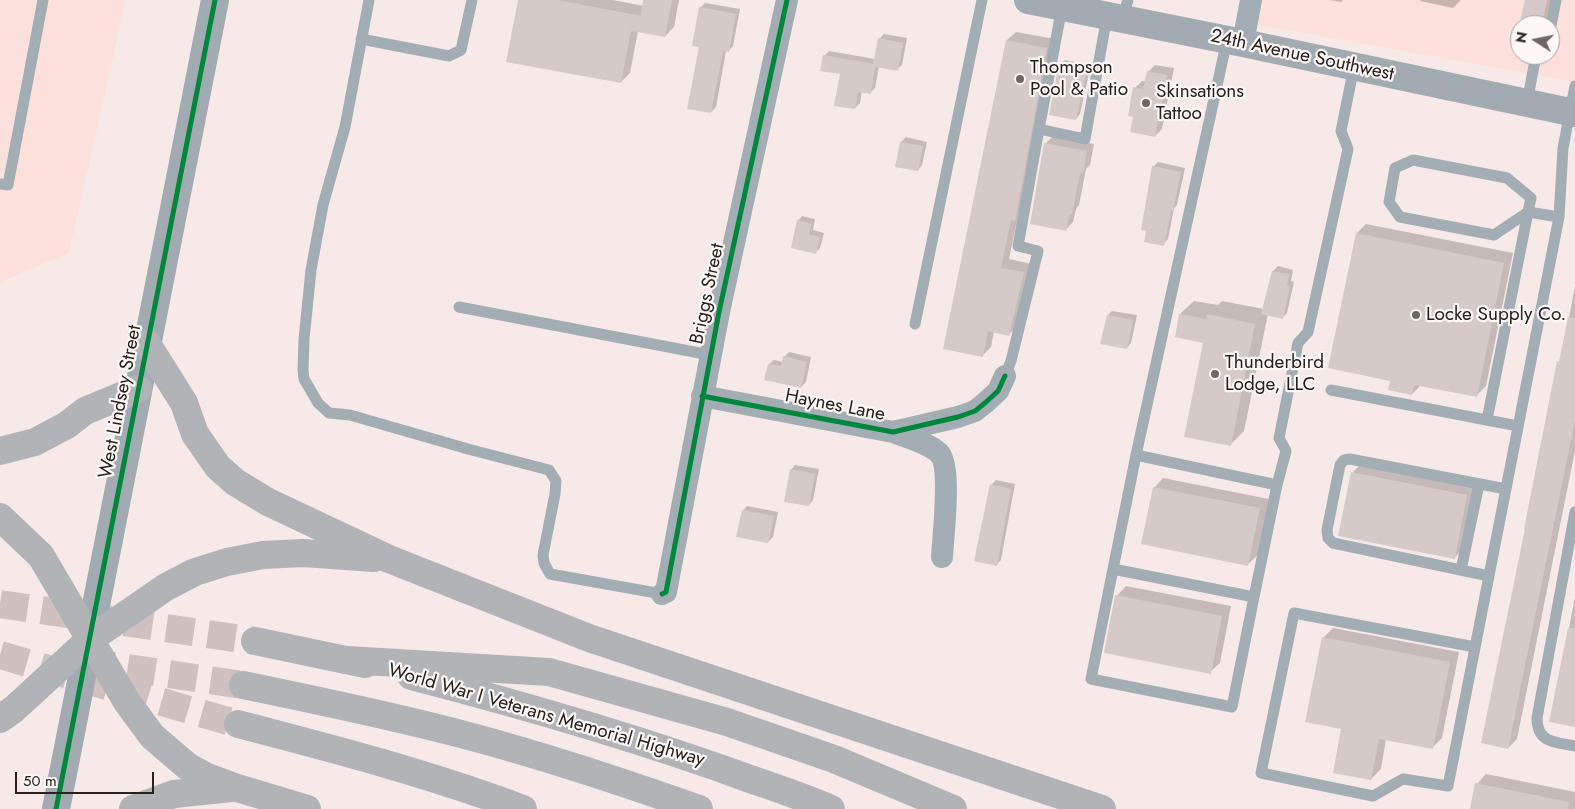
<!DOCTYPE html>
<html>
<head>
<meta charset="utf-8">
<style>
  body { margin:0 }
  #map { position:relative; width:1575px; height:809px; overflow:hidden; background:#f7e9e7; font-family:Jost,sans-serif }
  canvas { display:block }
  .north { position:absolute; left:1510px; top:15px; width:50px; height:50px; box-sizing:border-box; background:#fdf7f6; border:1px solid #a9a1a0; border-radius:50%; rotate:281deg; font-size:14px; font-weight:700; line-height:20px; text-align:center; color:#2a201e }
  .north::after { content:''; display:block; margin:auto; width:18px; height:22px; background:#726664; clip-path:polygon(50% 0,100% 100%,50% 72%,0 100%) }
  .scale { position:absolute; left:15px; top:772px; width:139px; height:22px; box-sizing:border-box; border:2px solid #2a201e; border-top:0; padding-left:6px; font-size:15px; line-height:18px; white-space:nowrap; color:#2a201e; -webkit-text-stroke:4px #fdf7f6; paint-order:stroke }
</style>
</head>
<body>
<div id="map">
<canvas width="1575" height="809"></canvas>
<div class="north">N</div>
<div class="scale">50 m</div>
</div>
<script>
const ctx = document.querySelector('canvas').getContext('2d');
ctx.lineJoin = 'round';
function fill(path, color) {
  ctx.fillStyle = color;
  ctx.fill(path, 'evenodd');
}
function stroke(path, color, width, dash) {
  ctx.strokeStyle = color;
  ctx.lineWidth = width;
  ctx.lineCap = dash ? 'butt' : 'round';
  ctx.setLineDash(dash || []);
  ctx.stroke(path);
}
function drawText(font, color, halo, rows, align = 'center') {
  ctx.font = font + ' Jost,sans-serif';
  ctx.lineWidth = 4.5;
  ctx.setLineDash([]);
  ctx.textBaseline = 'middle';
  ctx.strokeStyle = halo;
  ctx.fillStyle = color;
  for (const [text, x, y, turn = 0] of rows) {
    ctx.save();
    ctx.translate(x, y);
    ctx.rotate((+turn || 0) * Math.PI / 180);
    ctx.textAlign = isNaN(turn) ? turn : align;
    if (halo) ctx.strokeText(text, 0, 0);
    ctx.fillText(text, 0, 0);
    ctx.restore();
  }
}
const built = new Path2D(`
  M 0,0 L 126,0 L 69,253 L 0,282 Z
  M 1258,0 L 1575,0 L 1575,82 L 1254,24 ZM 1520,25 L 1550,25 L 1550,55 L 1520,55 Z`);
const shadow = new Path2D(`
  M 519,0 L 613,0 L 644,6 L 645,0 L 679,0 L 674,27 L 665,36 L 638,31 L 630,73 L 621,82 Z
  M 1330,0 L 1343,0 L 1341,2 Z
  M 1421,0 L 1461,0 L 1453,8 L 1420,1 Z
  M 1526,0 L 1553,0 L 1550,15 L 1541,24 Z
  M 705,3 L 740,9 L 733,46 L 728,51 L 726,51 L 716,107 L 711,112 L 700,46 L 700,8 Z
  M 1016,32 L 1055,39 L 1009,259 L 1032,264 L 1018,326 L 1009,334 L 994,331 L 991,347 L 983,355 L 1007,40 Z
  M 884,34 L 907,38 L 902,65 L 897,70 L 879,66 L 875,88 L 870,93 L 862,91 L 860,103 L 855,108 L 841,73 L 824,56 L 829,51 L 875,59 L 879,39 Z
  M 1065,60 L 1091,65 L 1080,114 L 1076,119 L 1060,64 Z
  M 1155,65 L 1174,68 L 1162,129 L 1155,136 L 1134,116 L 1135,88 L 1142,81 L 1146,81 L 1148,72 Z
  M 1053,136 L 1094,144 L 1090,165 L 1086,169 L 1079,205 L 1076,209 L 1073,222 L 1066,229 L 1045,144 Z
  M 906,137 L 927,142 L 922,165 L 918,170 L 896,166 L 901,142 Z
  M 1158,162 L 1185,168 L 1177,205 L 1174,208 L 1168,239 L 1163,244 L 1147,230 L 1153,167 Z
  M 802,216 L 815,219 L 813,230 L 824,233 L 820,248 L 816,252 L 798,221 Z
  M 1366,224 L 1513,253 L 1486,386 L 1476,396 L 1421,385 L 1412,394 L 1357,233 Z
  M 1278,266 L 1293,270 L 1291,281 L 1294,282 L 1287,313 L 1283,317 L 1268,314 L 1244,431 L 1230,445 L 1205,342 L 1180,314 L 1194,301 L 1218,305 L 1222,301 L 1264,309 L 1273,271 Z
  M 1575,286 L 1575,451 L 1517,739 L 1508,748 L 1558,362 L 1561,360 Z
  M 1112,311 L 1137,315 L 1131,343 L 1127,348 L 1108,315 Z
  M 789,352 L 811,357 L 806,382 L 801,387 L 769,364 L 774,360 L 783,362 L 784,357 Z
  M 1362,463 L 1476,486 L 1464,548 L 1454,558 L 1353,472 Z
  M 795,465 L 819,469 L 813,500 L 809,505 L 791,470 Z
  M 1163,478 L 1269,499 L 1258,555 L 1248,564 L 1154,488 Z
  M 996,480 L 1015,484 L 1001,560 L 996,565 L 991,485 Z
  M 747,506 L 778,512 L 773,537 L 768,542 L 743,511 Z
  M 1126,586 L 1231,606 L 1220,663 L 1210,672 L 1117,596 Z
  M 1575,597 L 1575,726 L 1551,721 Z
  M 1333,628 L 1459,652 L 1442,738 L 1432,748 L 1386,739 L 1381,769 L 1371,779 L 1343,728 L 1323,638 Z
  M 1486,774 L 1575,792 L 1575,809 L 1471,809 L 1477,784 Z`);
const building = new Path2D(`
  M 518,0 L 558,0 L 641,16 L 643,0 L 672,0 L 665,37 L 631,31 L 621,83 L 506,62 Z
  M 1525,0 L 1547,0 L 1542,25 L 1519,25 Z
  M 699,7 L 736,14 L 729,52 L 723,51 L 711,113 L 687,109 L 699,47 L 692,46 Z
  M 878,38 L 903,43 L 898,71 L 875,67 L 871,94 L 858,92 L 855,109 L 834,106 L 840,74 L 820,71 L 823,55 L 873,64 Z
  M 1006,40 L 1047,48 L 1015,221 L 1011,220 L 1001,268 L 1024,272 L 1009,336 L 988,331 L 983,357 L 943,349 Z
  M 1059,64 L 1087,70 L 1076,120 L 1049,115 Z
  M 1147,71 L 1167,75 L 1155,137 L 1130,132 L 1133,117 L 1128,116 L 1133,87 L 1143,89 Z
  M 900,142 L 923,146 L 918,171 L 895,167 Z
  M 1044,143 L 1087,151 L 1083,174 L 1080,173 L 1072,214 L 1069,215 L 1066,231 L 1030,224 Z
  M 1152,166 L 1181,172 L 1173,211 L 1171,211 L 1164,246 L 1144,242 L 1146,231 L 1141,230 Z
  M 797,220 L 811,224 L 809,235 L 820,237 L 816,254 L 791,248 Z
  M 1356,233 L 1504,263 L 1477,397 L 1414,385 L 1412,395 L 1388,390 L 1390,381 L 1328,368 Z
  M 1272,271 L 1289,274 L 1287,286 L 1290,286 L 1283,319 L 1261,314 Z
  M 1179,314 L 1206,319 L 1207,314 L 1255,324 L 1231,446 L 1184,437 L 1203,343 L 1175,337 Z
  M 1107,315 L 1133,320 L 1127,349 L 1100,344 Z
  M 1568,317 L 1575,318 L 1575,420 L 1508,749 L 1481,743 L 1525,529 L 1524,529 L 1557,361 L 1559,362 Z
  M 783,356 L 807,362 L 801,388 L 764,380 L 768,364 L 781,366 Z
  M 790,469 L 815,474 L 809,506 L 784,502 Z
  M 1351,472 L 1467,495 L 1455,559 L 1338,536 Z
  M 990,484 L 1011,489 L 997,566 L 974,561 Z
  M 1153,487 L 1260,508 L 1248,566 L 1141,544 Z
  M 742,510 L 774,516 L 768,543 L 736,537 Z
  M 1115,595 L 1222,616 L 1211,674 L 1104,653 Z
  M 1568,628 L 1575,628 L 1575,727 L 1549,722 Z
  M 1322,637 L 1450,662 L 1433,749 L 1379,739 L 1371,780 L 1333,773 L 1341,729 L 1305,722 Z
  M 1475,783 L 1569,802 L 1568,809 L 1470,809 Z`);
const highwayTunnel = new Path2D(`
  M 0,604 L 255,641
  M 0,655 L 238,724
  M 86,662 L 243,685`);
const lane = new Path2D(`
  M 369,0 L 345,127 L 323,205 L 311,270 L 304,339 L 303,370 L 304,379 L 318,403 L 329,413 L 350,415 L 468,449 L 549,470 L 556,481 L 555,494 L 543,555 L 544,563 L 550,574 L 662,594
  M 1062,7 L 1039,129 L 1085,139 L 1107,16
  M 1122,19 L 1128,0
  M 1550,31 L 1556,0
  M 361,39 L 449,56 L 461,50 L 472,0
  M 1227,40 L 1136,455 L 1277,485 L 1286,451 L 1279,438 L 1298,343 L 1308,332 L 1348,149 L 1341,131 L 1354,67
  M 1527,103 L 1536,55
  M 1413,160 L 1507,178 L 1531,198 L 1528,212 L 1494,235 L 1400,217 L 1389,202 L 1395,168 Z
  M 0,184 L 8,185 L 43,0
  M 459,307 L 710,355
  M 915,324 L 982,0
  M 1005,376 L 1011,361 L 1038,251 L 1018,246 L 1039,129
  M 1331,390 L 1518,426
  M 1487,420 L 1528,212 L 1559,217
  M 1136,455 L 1113,569 L 1254,597 L 1277,485
  M 1575,512 L 1537,718 C 1537,743 1555,742 1575,746
  M 1113,569 L 1091,679 L 1232,707 L 1254,597
  M 1461,570 L 1479,484
  M 1489,576 L 1333,543 L 1328,538 L 1327,530 L 1340,465 L 1344,460 L 1350,459 L 1506,489
  M 1475,647 L 1294,613 L 1261,773 L 1373,796 L 1403,779 L 1448,786 L 1559,217 L 1563,148 L 1575,86`);
const street = new Path2D(`
  M 1243,43 L 1251,0
  M 702,396 L 893,432 L 958,417 L 975,411 L 985,403 L 998,391 L 1005,376
  M 893,432 C 906,437 929,443 939,453 C 952,466 943,536 942,557
  M 662,594 L 666,592 L 719,312 L 787,0`);
const secondary = new Path2D(`
  M 1028,0 L 1243,43 L 1575,113
  M 56,809 L 215,0`);
const highway = new Path2D(`
  M 147,344 L 184,403 L 195,434 L 218,467 L 235,482 L 268,502 L 389,559 L 589,638 L 1102,809
  M 0,451 L 35,442 L 67,425 L 85,411 L 138,389
  M 0,517 L 41,556 L 127,702 L 152,736 L 187,766 L 207,777 L 234,787 L 307,809
  M 255,641 L 365,664
  M 347,660 L 549,672 L 727,722 L 834,759 L 953,809
  M 411,676 C 527,706 641,739 753,780 C 779,789 806,798 831,809
  M 243,685 C 316,700 389,715 461,734 C 541,755 620,781 699,809
  M 0,719 L 14,709 L 89,640 L 166,587 L 195,572 L 227,562 L 263,555 L 303,553 L 374,558
  M 238,724 C 334,749 430,774 523,809
  M 133,809 L 174,794 L 231,788`);
const cycleway = new Path2D(`
  M 702,396 L 893,432 L 958,417 L 975,411 L 985,403 L 998,391 L 1005,376
  M 662,594 L 666,592 L 719,312 L 787,0
  M 56,809 L 215,0`);
const markers = [
  [1020,79,5,"#726664"],
  [1146,103,5,"#726664"],
  [1416,315,5,"#726664"],
  [1215,374,5,"#726664"]
];
const streetNames = [
  ["24th Avenue Southwest",1302,56,12],
  ["Briggs Street",708,294,-78],
  ["West Lindsey Street",121,402,-79],
  ["Haynes Lane",835,406,11],
  ["World War I Veterans Memorial Highway",546,716,16]
];
const poiNames = [
  ["Thompson",1030,68],
  ["Pool & Patio",1030,90],
  ["Skinsations",1156,92],
  ["Tattoo",1156,114],
  ["Locke Supply Co.",1426,315],
  ["Thunderbird",1225,363],
  ["Lodge, LLC",1225,385]
];
fill(built, '#fbe0db');
fill(shadow, '#0003');
fill(building, '#d5cac8');
stroke(highwayTunnel, '#cec1bf', 28, [28, 14]);
stroke(lane, '#a2adb4', 11);
stroke(street, '#a2adb4', 22);
stroke(secondary, '#a2abb1', 28);
stroke(highway, '#b1b3b6', 28);
stroke(cycleway, '#00873e', 5);
for (const [x, y, r, color] of markers) {
  const dot = new Path2D();
  dot.arc(x, y, r, 0, 2 * Math.PI);
  ctx.fillStyle = color;
  ctx.fill(dot);
  stroke(dot, '#fdf7f6', 2);
}
drawText('19px', '#2a201e', '#fdf7f6', streetNames);
drawText('19px', '#2a201e', '#fdf7f6', poiNames, 'left');
</script>
</body>
</html>
